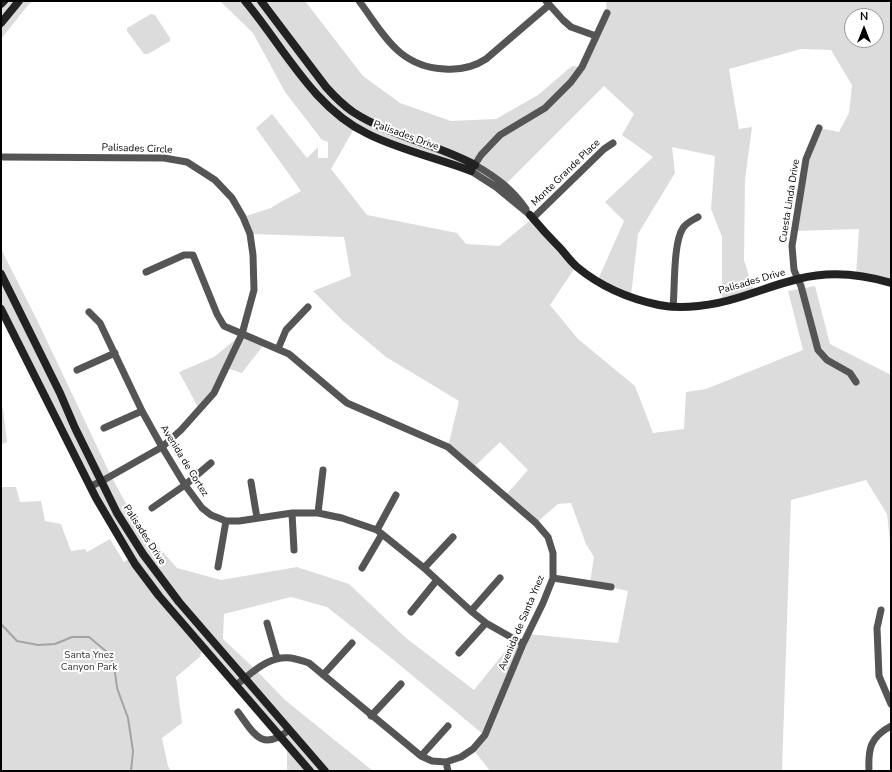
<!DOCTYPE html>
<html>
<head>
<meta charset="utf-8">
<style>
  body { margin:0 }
  #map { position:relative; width:892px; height:772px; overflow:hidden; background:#fff; font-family:"Nunito Sans",sans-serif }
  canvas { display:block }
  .frame { position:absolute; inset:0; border:2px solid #000; pointer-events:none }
  .north { position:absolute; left:844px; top:8px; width:40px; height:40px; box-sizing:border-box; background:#fff; border:1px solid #999; border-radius:50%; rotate:0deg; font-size:11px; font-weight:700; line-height:16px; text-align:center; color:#000 }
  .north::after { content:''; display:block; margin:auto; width:14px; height:18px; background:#000; clip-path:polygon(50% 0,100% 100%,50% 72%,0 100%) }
</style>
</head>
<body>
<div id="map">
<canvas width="892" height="772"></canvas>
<div class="frame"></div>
<div class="north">N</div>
</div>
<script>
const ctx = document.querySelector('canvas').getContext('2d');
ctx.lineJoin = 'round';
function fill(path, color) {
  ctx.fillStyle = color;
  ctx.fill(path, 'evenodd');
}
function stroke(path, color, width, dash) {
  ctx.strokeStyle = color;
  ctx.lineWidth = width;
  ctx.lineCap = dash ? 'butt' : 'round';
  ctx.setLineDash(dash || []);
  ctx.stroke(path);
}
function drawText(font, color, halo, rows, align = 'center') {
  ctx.font = font + ' "Nunito Sans",sans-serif';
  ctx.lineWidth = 4;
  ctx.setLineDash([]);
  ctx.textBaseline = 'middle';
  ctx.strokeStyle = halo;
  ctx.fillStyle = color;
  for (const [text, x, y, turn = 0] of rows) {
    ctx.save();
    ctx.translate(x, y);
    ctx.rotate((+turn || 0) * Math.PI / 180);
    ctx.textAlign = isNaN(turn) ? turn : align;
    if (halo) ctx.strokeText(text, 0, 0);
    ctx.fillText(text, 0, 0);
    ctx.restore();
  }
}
const green = new Path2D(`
  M 1,1 L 33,1 L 29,4 L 1,39 Z
  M 220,1 L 305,1 L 363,76 L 400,103 L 451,121 L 496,119 L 538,95 L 572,66 L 582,67 L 607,13 L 606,1 L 891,1 L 891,283 L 856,275 L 859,229 L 795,231 L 806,159 L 819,128 L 839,132 L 849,113 L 852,85 L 831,50 L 801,49 L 729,69 L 739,129 L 752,127 L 745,180 L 744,260 L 754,292 L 722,302 L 722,237 L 711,209 L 715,156 L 672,147 L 675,173 L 638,234 L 631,296 L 597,282 L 624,221 L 605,202 L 653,157 L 622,135 L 634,114 L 604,86 L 505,185 L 476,165 L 471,171 L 355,127 L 331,169 L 367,215 L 457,233 L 466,244 L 499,246 L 533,218 L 576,266 L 550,305 L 578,339 L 635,386 L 653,433 L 684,429 L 686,392 L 706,389 L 803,350 L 788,291 L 815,286 L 830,344 L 891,375 L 891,551 L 887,514 L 866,480 L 791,500 L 782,771 L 490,771 L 473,749 L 484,735 L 390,657 L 327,607 L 291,597 L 224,614 L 223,639 L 256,670 L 285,700 L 373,771 L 287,771 L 287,744 L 207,651 L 200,654 L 201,656 L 176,677 L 182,723 L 162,738 L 168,766 L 171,771 L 1,771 L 1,487 L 16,487 L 20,502 L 41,501 L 45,521 L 61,524 L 71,551 L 85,549 L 87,552 L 110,539 L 124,562 L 131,557 L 112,526 L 7,316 L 1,319 L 1,249 L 38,322 L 111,476 L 135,520 L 177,568 L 221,580 L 297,567 L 349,584 L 406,638 L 474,690 L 515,639 L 523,643 L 528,634 L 618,643 L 628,591 L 590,583 L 594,557 L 586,544 L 571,503 L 558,504 L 536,523 L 505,496 L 528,470 L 500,442 L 473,468 L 448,447 L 459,401 L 386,357 L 343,321 L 313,291 L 351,276 L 344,237 L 250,234 L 243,217 L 271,208 L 277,204 L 301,191 L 256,128 L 272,114 L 307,158 L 318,147 L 318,158 L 328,158 L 328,142 L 322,140 L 285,92 L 253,33 ZM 852,16 L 876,16 L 876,40 L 852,40 Z
  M 151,14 L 155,15 L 170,38 L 170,41 L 148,54 L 144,54 L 127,31 L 127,28 Z
  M 242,334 L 265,343 L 242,373 L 226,368 L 214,393 L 199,409 L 179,372 L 214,357 Z
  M 1,406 L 3,409 L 7,442 L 1,445 Z`);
const stream = new Path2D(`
  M 1,624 L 17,641 L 38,645 L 55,644 L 72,637 L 89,637 L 107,652 L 114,664 L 117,688 L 128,718 L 133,751 L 131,771`);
const street = new Path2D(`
  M 359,1 C 384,34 398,67 445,69 C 460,70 474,67 486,59 L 549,5
  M 546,1 L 563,20 L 571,27 L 596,36
  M 819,128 L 806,159 L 792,246 L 794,270 L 801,286 L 818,350 L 827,360 L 850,373 L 856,382
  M 1,157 L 164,158 L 187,162 L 215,180 L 232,198 L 243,217 L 250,234 L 253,255 L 254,290 L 242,334 L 214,393 L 181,430 L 162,447 L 102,481 L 91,486
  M 475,165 C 496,177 512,189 526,209
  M 530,215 L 496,187 L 471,171 L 481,155 L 500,135 L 545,108 L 571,82 L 582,67 L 607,13
  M 533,218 L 604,149 L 613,143
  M 146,272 L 184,255 L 193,255 L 217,314 L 224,326 L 289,354 L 347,403 L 448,447 L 536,523 L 548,537 L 553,553 L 553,578 L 543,603 L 523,644 L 485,735 L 473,749 L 461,757 L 446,762 L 432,761 L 421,756 L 309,663 C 303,661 297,659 291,658 C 269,655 252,673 236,685
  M 673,307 C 675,287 673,243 683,228 C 687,222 693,220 698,217
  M 89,312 L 100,323 L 142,411 L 162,447 L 185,485 L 202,508 L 211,515 L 226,521 L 239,521 L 292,513 L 318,513 L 342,518 L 377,530 L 424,568 L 471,611 L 486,623 L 523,644
  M 278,349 L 286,330 L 308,307
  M 77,370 L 115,353
  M 104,428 L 142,411
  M 251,482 L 257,518
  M 152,508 L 185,485 L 211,463
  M 292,513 L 294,550
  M 318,513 L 323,470
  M 377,530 L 396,495
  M 218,567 L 226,521
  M 362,568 L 382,534
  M 424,568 L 453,537
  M 553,578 L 611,587
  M 881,610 L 877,628 L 879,676 L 891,704
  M 471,611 L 500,578
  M 411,612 L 437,580
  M 267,623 L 277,658
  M 459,653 L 486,623
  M 323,675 L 352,643
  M 238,712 C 254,734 262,752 289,730
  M 371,716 L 401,684
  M 421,756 L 448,726
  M 446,762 L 448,771
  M 869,771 C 868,749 870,737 891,726`);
const secondary = new Path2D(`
  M 245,1 C 283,46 313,108 368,134 C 400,150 437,158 471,171
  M 261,1 L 326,87 C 334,96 343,105 353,112 C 390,136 436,144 475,165
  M 1,4 L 4,1
  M 1,23 L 19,1
  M 530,215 C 540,227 550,238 561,249 C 566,255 571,262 577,267 C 600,286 630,299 659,305 C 682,310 715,305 737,298 C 757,292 777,284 798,279 C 829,271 861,274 891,283
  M 1,274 L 60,393 L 75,428 L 117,513 L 143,554 L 179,602 L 325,771
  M 1,309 L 96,498 L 135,564 L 159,596 L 310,771`);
const streetNames = [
  ["Palisades Drive",406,136,20],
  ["Palisades Circle",137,149,2],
  ["Monte Grande Place",566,173,-44],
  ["Cuesta Linda Drive",790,201,-81],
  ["Palisades Drive",752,282,-16],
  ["Avenida de Cortez",184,461,58],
  ["Palisades Drive",144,535,57],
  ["Avenida de Santa Ynez",522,623,-67]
];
const parkNames = [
  ["Santa Ynez",89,656],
  ["Canyon Park",89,668]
];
fill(green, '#dcdcdc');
stroke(stream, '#a3a3a3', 2);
stroke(street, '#555', 7);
stroke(secondary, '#222', 8);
drawText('10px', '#000', '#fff', streetNames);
drawText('10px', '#333', '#fff', parkNames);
</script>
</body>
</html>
